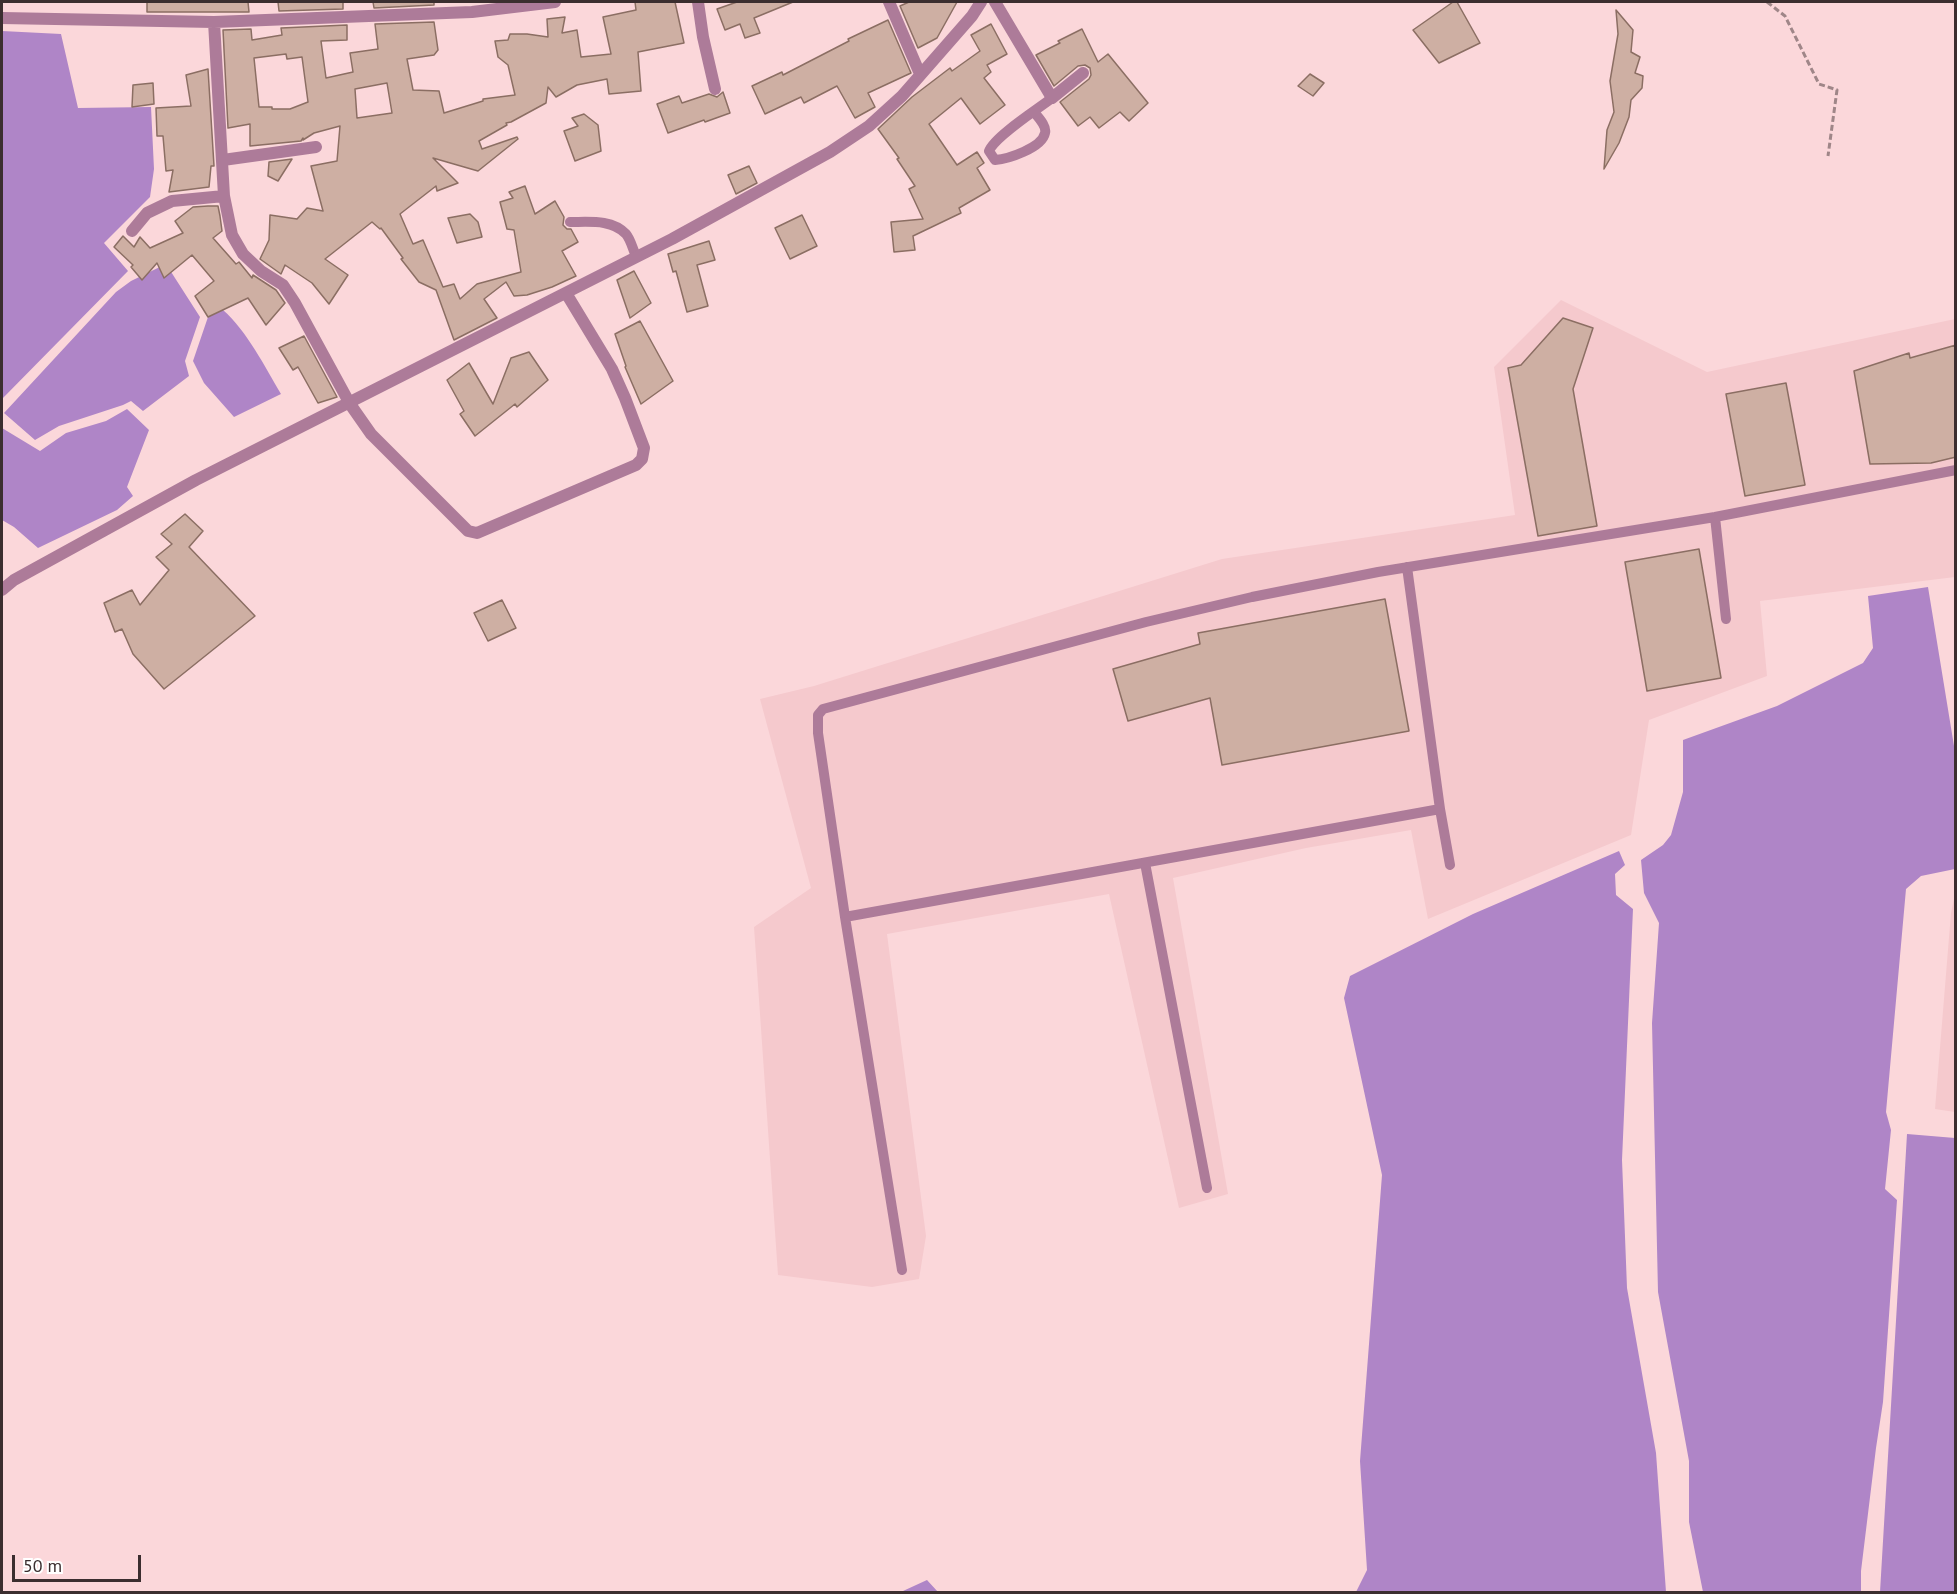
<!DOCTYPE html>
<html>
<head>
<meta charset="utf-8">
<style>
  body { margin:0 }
  #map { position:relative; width:1957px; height:1594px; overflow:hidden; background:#fbd7da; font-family:"PT Sans",sans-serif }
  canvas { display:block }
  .frame { position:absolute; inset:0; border:3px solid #3b2e2f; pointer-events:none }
  .scale { position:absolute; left:12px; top:1555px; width:129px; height:27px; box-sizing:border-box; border:3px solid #3b2e2f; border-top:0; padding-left:8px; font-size:18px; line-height:21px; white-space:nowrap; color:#3b2e2f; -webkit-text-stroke:4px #fff; paint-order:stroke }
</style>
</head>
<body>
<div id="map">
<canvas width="1957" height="1594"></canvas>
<div class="frame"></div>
<div class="scale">50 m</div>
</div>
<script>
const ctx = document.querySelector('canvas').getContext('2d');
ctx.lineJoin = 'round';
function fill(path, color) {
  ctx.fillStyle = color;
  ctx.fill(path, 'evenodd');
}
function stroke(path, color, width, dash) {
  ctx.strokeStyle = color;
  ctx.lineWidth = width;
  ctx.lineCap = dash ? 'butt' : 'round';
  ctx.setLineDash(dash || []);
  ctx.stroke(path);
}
const built = new Path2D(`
  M 1561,300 L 1707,372 L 1955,319 L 1955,577 L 1760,601 L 1767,676 L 1649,720 L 1631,835 L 1428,919 L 1411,830 L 1306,848 L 1173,878 L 1228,1194 L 1179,1208 L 1109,894 L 887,934 L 926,1236 L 919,1279 L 872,1287 L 778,1275 L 754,927 L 811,888 L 760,699 L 814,686 L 1222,559 L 1515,515 L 1494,367 Z
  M 1955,894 L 1956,1112 L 1955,1112 L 1935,1109 L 1951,913 Z`);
const water = new Path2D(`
  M 2,31 L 61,34 L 78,108 L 151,107 L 154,169 L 150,197 L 104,243 L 128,271 L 2,399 Z
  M 166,264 L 200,317 L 185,361 L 189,376 L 143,411 L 131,401 L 123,405 L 59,426 L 35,440 L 4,413 L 116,292 L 131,281 Z
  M 223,310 C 247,331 265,367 281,394 L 234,417 L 204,383 L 193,361 L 208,317 Z
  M 127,409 L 149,430 L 127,487 L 133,496 L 117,510 L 38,548 L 14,527 L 2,520 L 2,428 L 40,451 L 66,433 L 106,421 Z
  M 1928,587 L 1954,746 L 1955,869 L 1921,876 L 1906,889 L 1886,1112 L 1891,1130 L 1885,1189 L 1897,1200 L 1883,1402 L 1876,1448 L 1861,1571 L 1861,1592 L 1703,1592 L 1689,1522 L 1689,1461 L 1658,1292 L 1652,1023 L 1659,923 L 1644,893 L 1641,860 L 1663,845 L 1671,835 L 1683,792 L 1683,740 L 1777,706 L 1863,663 L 1873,648 L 1868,596 Z
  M 1619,851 L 1625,865 L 1615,874 L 1616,895 L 1633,909 L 1622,1160 L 1627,1288 L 1656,1453 L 1666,1592 L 1356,1592 L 1367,1570 L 1360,1461 L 1382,1175 L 1344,998 L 1350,976 L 1473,914 Z
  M 1907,1134 L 1955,1138 L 1955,1592 L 1880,1592 Z
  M 927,1580 L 938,1592 L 903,1592 L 903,1591 Z`);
const building = new Path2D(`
  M 147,2 L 248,2 L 249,12 L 147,12 Z
  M 278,2 L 343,2 L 343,9 L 279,11 Z
  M 373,2 L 434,2 L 434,5 L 374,8 Z
  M 635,2 L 675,2 L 684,43 L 638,52 L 641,91 L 609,94 L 607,79 L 577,85 L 556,97 L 548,87 L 546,103 L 511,122 L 506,123 L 507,125 L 479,141 L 482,149 L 517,137 L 518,139 L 478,171 L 433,158 L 458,183 L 437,191 L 436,186 L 400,214 L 413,244 L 423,240 L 443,287 L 454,284 L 460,299 L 477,284 L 521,272 L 514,230 L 507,229 L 500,202 L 513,198 L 509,192 L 525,186 L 535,214 L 555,201 L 564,217 L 563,225 L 567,229 L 571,229 L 578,242 L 562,251 L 576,276 L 552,287 L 527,295 L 514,296 L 506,282 L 484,299 L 497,318 L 454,340 L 436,290 L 419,282 L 401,259 L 403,258 L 381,228 L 380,229 L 372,222 L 325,259 L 348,275 L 329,304 L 312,283 L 285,265 L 281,274 L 260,259 L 269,240 L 270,215 L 297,219 L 307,208 L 323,211 L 311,166 L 337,161 L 340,126 L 314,133 L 303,140 L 303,138 L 301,141 L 250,146 L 250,124 L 228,128 L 223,30 L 251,29 L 252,40 L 282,35 L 281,28 L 347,25 L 347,40 L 321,41 L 326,78 L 353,72 L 350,53 L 378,49 L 375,24 L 434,22 L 438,50 L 434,55 L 407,59 L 413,90 L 439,91 L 444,113 L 483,101 L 483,99 L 515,95 L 508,65 L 498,57 L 495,41 L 508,40 L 510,34 L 527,34 L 548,37 L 547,19 L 565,17 L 562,33 L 577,30 L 581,57 L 611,54 L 603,17 L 636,10 ZM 286,54 L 287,59 L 302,57 L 308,102 L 290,109 L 272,109 L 272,107 L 259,107 L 254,58 ZM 387,83 L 392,113 L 357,118 L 355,89 Z
  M 737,2 L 793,2 L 754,18 L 760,33 L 745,38 L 740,24 L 725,30 L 717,9 Z
  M 909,2 L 957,2 L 937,38 L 918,48 L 900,6 Z
  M 1453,2 L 1457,2 L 1480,43 L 1439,63 L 1413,30 Z
  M 1616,10 L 1633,30 L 1631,52 L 1640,57 L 1635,73 L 1643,76 L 1642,88 L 1631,100 L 1629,117 L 1619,143 L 1604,169 L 1607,130 L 1614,112 L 1610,81 L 1618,34 Z
  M 888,20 L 911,73 L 868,93 L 875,107 L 855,118 L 837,86 L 804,103 L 801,97 L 765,114 L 752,86 L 782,72 L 783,75 L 849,41 L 848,39 Z
  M 991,24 L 1007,54 L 987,65 L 991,72 L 984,78 L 1005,105 L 980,124 L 961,98 L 929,124 L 957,165 L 977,152 L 984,163 L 977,168 L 990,190 L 959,208 L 961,213 L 913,236 L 915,250 L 894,252 L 891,222 L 923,219 L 909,189 L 915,186 L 897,159 L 899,158 L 878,129 L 912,97 L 950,68 L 952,71 L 980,51 L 971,35 Z
  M 1082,29 L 1098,62 L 1108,54 L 1148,103 L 1129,121 L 1120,112 L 1099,128 L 1090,117 L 1078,126 L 1060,102 L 1089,79 L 1091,75 L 1090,68 L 1085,65 L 1078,66 L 1054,86 L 1036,55 L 1060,43 L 1058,41 Z
  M 208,69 L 214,166 L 211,166 L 209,187 L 169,192 L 173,170 L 166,171 L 163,136 L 157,136 L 156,108 L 191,106 L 186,75 Z
  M 1310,74 L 1324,83 L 1313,96 L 1298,86 Z
  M 153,83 L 154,104 L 132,107 L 133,85 Z
  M 723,92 L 730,113 L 705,122 L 704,120 L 668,133 L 657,104 L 679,96 L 682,103 L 709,94 L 717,97 Z
  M 584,114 L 598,125 L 601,151 L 575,161 L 564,131 L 578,126 L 572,118 Z
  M 292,159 L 278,181 L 268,176 L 269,162 Z
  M 749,166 L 757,183 L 736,194 L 728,175 Z
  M 208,206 L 218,206 L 220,216 L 222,231 L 213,238 L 236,264 L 239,262 L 252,278 L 253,275 L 276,290 L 285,303 L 266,325 L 248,298 L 208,317 L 195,296 L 214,281 L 192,255 L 164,278 L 157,263 L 142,280 L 131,267 L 133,265 L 114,247 L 123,236 L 134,247 L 140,237 L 150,248 L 183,233 L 175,221 L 193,207 Z
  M 470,214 L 478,222 L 482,237 L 457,243 L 448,218 Z
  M 802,215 L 817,246 L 790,259 L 775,228 Z
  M 709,241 L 715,260 L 697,265 L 708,306 L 687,312 L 676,271 L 673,272 L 668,254 Z
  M 634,271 L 651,303 L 630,318 L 617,280 Z
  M 1563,318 L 1593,328 L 1573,389 L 1597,526 L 1538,536 L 1508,368 L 1521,365 Z
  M 640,321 L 673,381 L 641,404 L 625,367 L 626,366 L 615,334 Z
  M 304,336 L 337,397 L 318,403 L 298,367 L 293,370 L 279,348 Z
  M 1956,345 L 1956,457 L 1931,463 L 1870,464 L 1854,371 L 1909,353 L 1910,358 Z
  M 529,352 L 548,380 L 517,407 L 515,404 L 475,436 L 460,414 L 464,411 L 447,380 L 469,363 L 493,404 L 511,358 Z
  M 1786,383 L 1805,485 L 1745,496 L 1726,394 Z
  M 185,514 L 203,531 L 189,547 L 255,616 L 164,689 L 133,654 L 122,629 L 115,632 L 104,603 L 132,590 L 140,605 L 169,570 L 156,557 L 172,544 L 161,534 Z
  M 1699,549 L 1721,678 L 1647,691 L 1625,562 Z
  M 1385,599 L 1409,731 L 1222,765 L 1210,698 L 1128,721 L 1113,669 L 1200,644 L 1198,633 Z
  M 502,600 L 516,628 L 488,641 L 474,613 Z`);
const path = new Path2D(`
  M 1767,2 L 1785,16 L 1819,84 L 1837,90 L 1828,156`);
const service = new Path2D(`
  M 1034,112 C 1038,117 1047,126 1045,133 C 1042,148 1008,159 995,160 L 989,151 C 995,136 1038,109 1052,98
  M 570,222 C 589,222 612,219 626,234 C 631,240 633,250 636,256
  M 1715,517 L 1726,619
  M 1407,567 L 1440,809 L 1450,865
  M 1145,863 L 1207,1188
  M 845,917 L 1440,809
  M 902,1270 L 845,917 L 818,733 L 818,715 L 823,709 L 1146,622 L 1252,597 L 1378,572 L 1715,517 L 1956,470`);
const minor = new Path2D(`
  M 698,2 L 703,37 L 715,89
  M 889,2 L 920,74
  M 995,2 L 1052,98 L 1083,73
  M 2,18 L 214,22 L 472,12 L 555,2
  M 214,22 L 224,196 L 232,235 L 243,254 L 261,271 L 283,285 L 295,303 L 350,404 L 371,434 L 468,531 L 477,533 L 636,465 L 642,459 L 644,448 L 625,398 L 612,369 L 566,293
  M 223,160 L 316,147
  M 132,231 L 147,213 L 172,201 L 224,196
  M 2,590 L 14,580 L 196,480 L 672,239 L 830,152 L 869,126 L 902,96 L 972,16 L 981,2`);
fill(built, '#f5c9cd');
fill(water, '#af85c7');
fill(building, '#ceafa3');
stroke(building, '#8b6e63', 1.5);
stroke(path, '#9f8688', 3, [6, 3]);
stroke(service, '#ad7b99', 10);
stroke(minor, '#ad7b99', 12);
</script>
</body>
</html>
